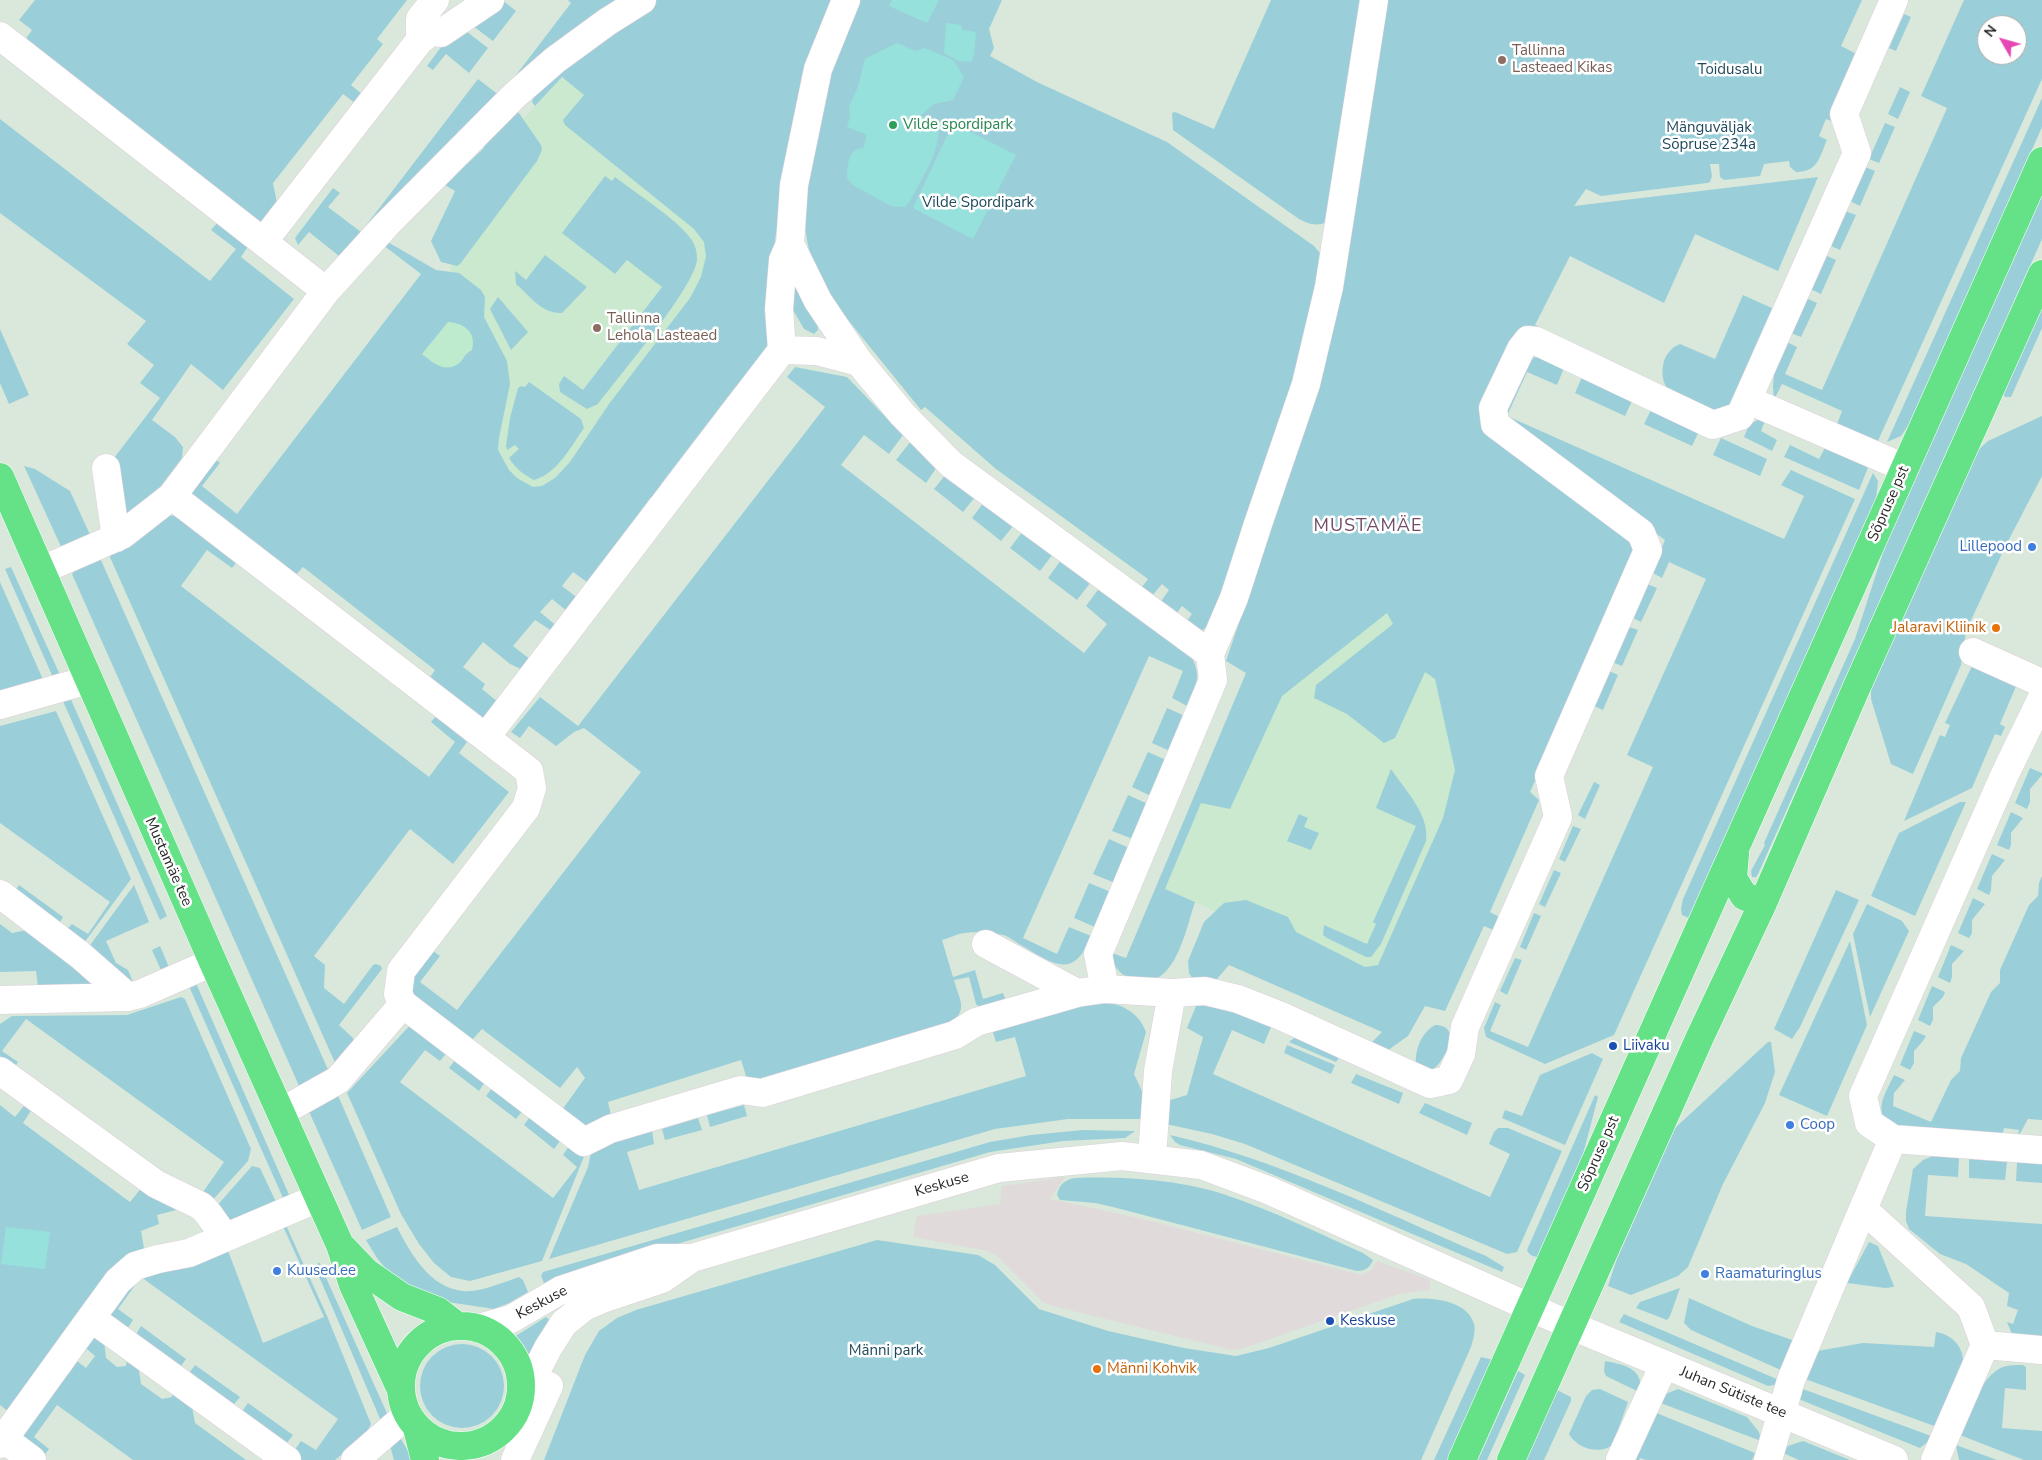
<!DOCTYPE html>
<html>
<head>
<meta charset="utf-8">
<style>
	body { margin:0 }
	#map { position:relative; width:2042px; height:1460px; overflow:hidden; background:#d9e8da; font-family:"Nunito Sans",sans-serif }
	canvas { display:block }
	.north { position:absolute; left:1977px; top:15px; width:50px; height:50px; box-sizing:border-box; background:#fff; border:1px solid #a9a9a9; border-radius:50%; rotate:308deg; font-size:14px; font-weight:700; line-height:20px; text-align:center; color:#272727 }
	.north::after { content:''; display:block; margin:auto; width:18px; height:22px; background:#e747b4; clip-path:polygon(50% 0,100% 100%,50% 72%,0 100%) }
</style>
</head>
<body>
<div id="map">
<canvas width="2042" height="1460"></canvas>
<div class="north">N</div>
</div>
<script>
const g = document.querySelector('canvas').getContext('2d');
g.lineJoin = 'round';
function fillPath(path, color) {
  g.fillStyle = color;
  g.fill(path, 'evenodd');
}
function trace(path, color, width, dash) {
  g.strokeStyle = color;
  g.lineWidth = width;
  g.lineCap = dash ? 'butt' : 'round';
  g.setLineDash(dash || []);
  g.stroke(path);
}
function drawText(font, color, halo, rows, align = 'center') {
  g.font = font + ' "Nunito Sans",sans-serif';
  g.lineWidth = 5;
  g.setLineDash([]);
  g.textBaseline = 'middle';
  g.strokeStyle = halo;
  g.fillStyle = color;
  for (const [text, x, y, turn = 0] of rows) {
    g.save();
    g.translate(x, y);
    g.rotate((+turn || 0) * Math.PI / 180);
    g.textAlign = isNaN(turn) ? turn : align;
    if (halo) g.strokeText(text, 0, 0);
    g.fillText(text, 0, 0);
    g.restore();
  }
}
const industrial = new Path2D(`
	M1065,1177l-15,22 93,20 218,56 10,-5 6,-9 53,19v10l-31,4 -158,55 -9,1 -183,-45 -6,-3 -47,-47 -8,-4 -75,-14 4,-21 83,-12 2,-18z`);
const education = new Path2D(`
	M562,77l211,167 -186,334 -222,-171 68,-88 18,-47 4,-79z
	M1349,448l220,115 -190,421 -214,-95z`);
const green = new Path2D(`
	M35,0h372l-30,39 6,5 -32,41 11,9 -7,9 -12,-9 -70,89 4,20 -16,21 -239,-180 10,-14 -13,-10z
	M502,0l14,11 -23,30 -24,-18z
	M568,0h60l-284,260 -35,-28 -11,13 -3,-7 38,-50 7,5 -12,14 33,25 117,-153 22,17 71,-93z
	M655,0h183l-46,147 -17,93 -3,98 -8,24 -21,30 -7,-6 -75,98 8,5 -10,13 -8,-5 -64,85 -14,-10 -11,14 17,13 -12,12 -15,-12 -12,13 19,16 -4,5 -20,-13 -22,26 18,14 -8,10 -13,-6 -27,-22 -20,25 22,17 -3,5 16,13 1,5 -18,13 -55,-37 9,-13 -132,-103 -11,12 -104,-85 27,-35 5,4 -18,23 35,28 184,-240 -38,-29 3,-4 50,29 23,3 22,17 4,7 -1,20 23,44 3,23 -11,54 -1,12 11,20 8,8 16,9 9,-1 13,-8 15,-16 39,-58 81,-106 11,-21 5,-21 -2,-14 -10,-13 -129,-104 -2,-5 21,-25 -22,-18 -27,29 -3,-4 6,-17z
	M854,0h148l-13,29 5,19 -4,8 47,26 130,60 147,104 10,12 -11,65 -94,296 -18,12 -15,-9 6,-8 -10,-8 -6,8 -17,-10 10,-14 -7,-6 -11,13 -13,-5 10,-13 -152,-110 -71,-62 -4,3 -103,-127 -6,-16 -10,-55 15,-106z
	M1271,0h94l-35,220c-11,7 -20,5 -31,-1l-126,-89 -1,-17 3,-1 39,17z
	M1385,0h477l-21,46 18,9 -28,66 -5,-2 -7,17 8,4c-8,18 -9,32 -31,32l-6,-5 -1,-6 -25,3 -4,12 -36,4 -4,-3 -1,-13h-9l2,12 -2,6 -3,1 -106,13 -15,-7 -12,17 244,-29 -40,94 -83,-37 -31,69 -94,-47 -35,69 4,2 -55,80 146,128 8,15 -108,242 9,8 -49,112 11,6 -5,13 -12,-5 -39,85 -20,-5 -17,30 -24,17 -16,-7 14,-14 -153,-67 -19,22 -16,-6 -5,-8 -1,-12 16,-39 20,-19 22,-3 42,17 8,15 69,35 13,-2 65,-147 12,-48 -20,-91 -10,-7 -30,66 -11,5 -37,-29 -33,-16 2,-13 77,-61 -6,-11 -105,83 -52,113 -29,-6 -36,86 30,13c-9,27 -20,88 -58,78 -18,-5 -21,-10 -28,-28l17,6 120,-285 -20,-12 87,-258z
	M1964,0h78v79l-165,364 -41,-16 6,-16 -60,-27 -8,16 -1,-14 1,-13 13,-31 10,5 -12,27 37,16 125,-282 -26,-12zM1987,25h30v30h-30z
	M1904,14l7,3 -15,34 -7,-3z
	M462,28l26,20 -19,25 -23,-19 -13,16 -6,-4 23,-31z
	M1900,87l10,5 -12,27 -10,-5z
	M2042,98v29l-130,293 -11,16 -14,6z
	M512,111l7,2 22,32 1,5 -5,11 -77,103 -3,2 -16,-4 -10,-21 24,-50 -17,-10 20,-22 9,5 17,-16 -7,-7z
	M0,119l210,162 26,-32 -25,-19 8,-9 30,24 -8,12 53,42 -71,91 -32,-26 -39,56 23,17 8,10 -1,11 -41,54 -17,14 -10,-68 46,-60 -20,-15 14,-18 -27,-21 19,-23 -146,-108z
	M1885,123l10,4 -16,36 -10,-4z
	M1865,167l10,4 -15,35 -10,-5z
	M605,176l7,5 3,-4c19,15 70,47 79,67 2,4 3,10 3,15 -1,27 -79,118 -99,145l-11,5 -27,-17 -1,-8 5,-8 19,14 79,-103 -35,-27 -12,14 -53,-41z
	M2042,193v46l-284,635 -2,3h-4l-1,-6 14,-26 -1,-2 91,-204 34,-105z
	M1845,211l11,4 -16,35 -11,-5z
	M545,255l42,32 -25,26c-20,1 -32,-17 -46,-29l-1,-13 11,9z
	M1825,255l11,5 -15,34 -11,-5z
	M794,285l23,36 1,9 -4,4 -10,-5 -11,-19z
	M1743,295l31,14 -44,97 -19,7c-24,-11 -56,-17 -47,-52 3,-8 8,-14 16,-17l35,15z
	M498,297l30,35 -17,18 -21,-41z
	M1806,298l11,5 -16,34 -10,-4z
	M2042,304v24l-31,69h-6l-2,-3z
	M0,329l29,66 -20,9 -9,-21z
	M1536,357l28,11 -7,17 -30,-13 -20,44 277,123 20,-43 -23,-11 10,-15 64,29 -241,536 -69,29 -59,-27 -2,-9 11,-26 6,3 -11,26 38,16 125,-280 -26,-12 79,-176 -37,-17 -7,16 -11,-6 14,-32 -165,-120 30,-61z
	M795,367l52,10 56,58 -14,19 -25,-19 -23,30 243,188 23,-29 -21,-18 14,-19 89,66c14,22 7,32 0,54l-17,-9 11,-27 -34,-15 -126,282 34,16 12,-27 22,9c-18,46 -39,27 -72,8 -5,-3 -11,-8 -16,-9 -9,-2 -30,-4 -39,-2 -7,1 -15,5 -22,7l11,37 22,-7 8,29 20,-6 5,13 -27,2 -5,-4 -7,-27 -15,3c4,17 15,29 -2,42l-204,60 -7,-22 -133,42 4,18 -30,12 -20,-22 23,-32 -8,-11 -17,21 -78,-59 -11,12 -60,-38 -4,-17 26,-35 7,5 -20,26 37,28 184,-238 -57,-44 -10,4 -18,14 -27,-20 -9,12 -9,-6 29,-35 38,29 247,-319 -38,-30z
	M1582,377l51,22 -8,17 -50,-23z
	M529,382l52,37 3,9c-12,17 -27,46 -50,52 -10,-5 -19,-12 -25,-22l10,-9 -4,-4 -8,5 -1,-4 4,-28 8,-30 3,-2 4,1z
	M1652,408l48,21 -8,17 -48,-22z
	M2042,416v60l-36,69 -40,86 -5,34 -48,109 -22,-10 -20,-65v-10l4,-10 102,-228 11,-10z
	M1761,418h5l-5,13 16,9 -5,11 -28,-14 5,-12z
	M1721,438l46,21 -7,17 -47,-21z
	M911,441l26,26 -11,16 -30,-23z
	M1827,444l42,21 -10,25 -75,-33 6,-12 29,14z
	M24,466l11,3 35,22 22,48 -29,12z
	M1873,473l5,8 -2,19 -187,418 -7,-3 -1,-6 2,-10z
	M946,474l29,23 -12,15 -29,-23z
	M984,502l30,23 -13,16 -29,-23z
	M169,515l9,2 59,45 -5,6 -25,-18 -26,36 248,191 26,-35 -24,-20 5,-6 31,26 -8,11 50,39 -56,72 -43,-35 -96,127 11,9 -1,23 20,16 29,-39 3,-1 5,2 1,3 -43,56 14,13v8l-17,19 -227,-510z
	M1023,531l30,23 -13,17 -30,-23z
	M100,558l230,516 -30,14 -228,-514 6,-7z
	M1061,560l30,22 -14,18 -29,-22z
	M11,567l49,108 -5,7 -50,-113z
	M0,582l45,102 -45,14z
	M1647,584l10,4 -16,34 -10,-5z
	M1626,626l12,4 -16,36 -10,-4z
	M1972,666l45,18 -17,40 5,3 -4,9 -6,-2 -23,54 -68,33 36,-86 5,2 5,-12 -5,-2z
	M1609,671l9,4 -15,35 -9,-4z
	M69,695l98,221 -7,4 -98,-221z
	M1167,708l18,8 -15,35 -18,-8z
	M56,711l75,168 -47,64 -17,-14 5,-5 16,10 22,-32 -110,-79v-97z
	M1148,752l18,8 -15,36 -19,-9z
	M2030,768l12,5v2l-12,14v13l-3,7 -12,-6z
	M1391,769c14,21 39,46 35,72l-45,103 -10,13h-5l-39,-19 -4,-3 1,-10 43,19 9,-20 -3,-2 43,-96 -40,-18z
	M1594,782l6,3 -15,34 -7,-4z
	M1128,795l20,9 -15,35 -21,-8z
	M1960,802h6l-51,114 -44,-20 28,-63z
	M2011,812l12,6 -12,15v12l-2,5 -12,-5z
	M1299,814l9,4 -4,9 15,6 -8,17 -24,-9z
	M1573,826l8,3 -16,33 -6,-3z
	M1109,839l20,9 -14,35 -22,-9z
	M1992,854l13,6 -13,16 -1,14 -2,5 -12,-6z
	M1554,870l7,3 -16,34 -6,-3z
	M2042,876v244l-14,-1 -11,20 2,-9 -15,-2 -2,9 -114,-12c-14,-18 -2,-32 6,-50l11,5 -11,13 -1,13 38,16 20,-42 9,-9 1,-13 30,-66 9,-9v-13l29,-65 9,-9 1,-13z
	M1089,883l22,9 -16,35 -21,-9z
	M19,885l44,32 -4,7 -45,-32z
	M134,885l15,37 -43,19 10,22 12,7 5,12 28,-12 -9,-20 8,-4 11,26 -36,15 -47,-39z
	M1836,890l23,10 -59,127 -8,12 -18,-10z
	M1973,898l12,6 -13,16v13l-3,5 -11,-5z
	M1867,904l35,17 7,10 -39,86 -17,-83z
	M1534,913l7,3 -15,34 -6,-3z
	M0,924l12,9 20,-4 67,60 -61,-2 -2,-16 -36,1z
	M1850,941l17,84 -40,91 -48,-21z
	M1951,945l13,6 -12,13v13l-2,6 -12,-6z
	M1515,958l7,2 -15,35 -7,-4z
	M195,981l95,216 -7,1 -95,-214z
	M1932,986l13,6 -2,5 -10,10v13l-3,6 -12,-6z
	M181,997l4,2 66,150 -3,12 -39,43 -8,-9 23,-33 -198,-143 -24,32 16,11 -4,6 -14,-10v-34l12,-8 115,-1z
	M1103,1002c20,2 36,11 43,30l-12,42 12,26 -4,19h-74l-73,10 -446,130 39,-92 4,-19 60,-18 2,14 -27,8 12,38 387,-114 -11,-39 -19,5 -4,-13 95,-26z
	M1201,1005c24,4 47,11 70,22l-7,17 -32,-14 -19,44 277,123 20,-43 -21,-10 5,-12 4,-4h10l54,23 -45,101 -10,2 -262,-110 -33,-10 -46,-10 1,-23 20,-6 16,-58 -16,-9 9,-22z
	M413,1022l36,28 -9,11 -15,-11 -25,32 153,116 24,-31 -14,-12 8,-12 14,11 -43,107 -72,20 -19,-4 -17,-14 -15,-19 -18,-30 -54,-121z
	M1435,1025c29,0 10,37 -4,46l-15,-8c-1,-14 6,-31 19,-38z
	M1914,1031l12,5 -3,5 -9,10v12l-4,7 -10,-5z
	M1294,1038h4l42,18 -4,6 -47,-20z
	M1768,1042h3l4,30 -10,31 -42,81 -35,83 -10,9 -47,19 -23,-9 8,-25 59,-133z
	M1287,1045l48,20 -4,9 -47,-21z
	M1592,1053l11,6 -38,86 -63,-27 3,-8 17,6 18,-41z
	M458,1056l29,23 -8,12 -30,-23z
	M1356,1074l47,19 -4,11 -48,-21z
	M495,1084l30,24 -9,11 -30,-23z
	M336,1091l55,126 -29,13 -55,-123z
	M1595,1095l3,2 -16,61 -41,91 -4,8c-5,-1 -8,-2 -10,-7z
	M28,1101l4,8 -9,14 107,79 13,-16 45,21 -31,8 2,9 -18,7 4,23 -132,161 -13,-10v-300l15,12z
	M1425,1103l47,20 -5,12 -48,-22z
	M744,1105l3,11 -37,11 -3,-12z
	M532,1114l32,22 -10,13 -30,-24z
	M698,1118l4,12 -37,10 -3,-11z
	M1083,1130l52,1 -10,7 -62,3 -73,11 -446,131 -3,-7 2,-4 447,-130 41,-7z
	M1170,1135c109,25 213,77 316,121l18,11 -2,5 -266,-113 -56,-14 -5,-3z
	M1933,1156l26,2 -1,19 -30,-2 -3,41 117,8v120l-30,-10 -5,-12 6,2 5,-14 -11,-4 2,-13 -43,-29 -26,-10 -31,-25 -3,-8v-9l7,-43 10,-9z
	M1969,1159l38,3 -2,18 -36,-2z
	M2017,1162l25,2v19l-26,-2z
	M252,1166l8,2 17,36 -48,21 -15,-16z
	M1076,1178c46,-2 107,2 150,17 47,16 92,38 137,58l10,7c-3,7 -7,11 -16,11l-244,-64 -18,-4 -35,-3 -3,-5c2,-11 9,-16 19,-17z
	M285,1223l42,93 44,108 -6,11 -30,25h-37l-7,-5 10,-14 15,9 22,-31 -197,-142 -23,32 15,11 -10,15 -13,-12 -2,-12 1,-7 21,-27 13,-6 51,-10 33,-13 36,95 61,-26 -42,-93z
	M397,1227c14,27 33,61 66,64 16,2 41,-9 56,-14l4,3 5,12 -19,11 -15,6 -53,-8 -48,-23 -16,-20 -11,-18z
	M877,1240l101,15 17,10 44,44 69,22 76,17 52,8 33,-8 144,-49c19,-2 55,2 61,25 2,7 -1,16 -3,23l-50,113h-877l41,-105 14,-24 18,-13 19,-8z
	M1869,1242l9,4 16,40 -1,1 -8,1 -38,-5z
	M319,1262l71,158 -6,8 -69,-161z
	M1680,1288l-10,28 -3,4 -31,-12 4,-6z
	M1689,1298l63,28 43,15 -12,30 -92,-41 -7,-7z
	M1624,1314l155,66 -5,5 -6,1 -149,-64z
	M546,1317l7,6 -23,39 -7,-14 -9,-11z
	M141,1326l45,33 -10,14 -44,-32z
	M1936,1332c14,2 27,13 27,29 0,9 -21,55 -26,66l-132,-48 12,-28 46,-8 71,4z
	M90,1334l14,7 2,17 11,9 9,-1 1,-6 11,4 3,20 21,15 10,-2v-5l19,9 4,22 51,37h-113l-76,-55 -23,32 15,12 -8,11 -12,-9 -9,-21 41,-60 7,5 9,-14 9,7 9,-12 -8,-7 -4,4 -5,-3z
	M420 1386a42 42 0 1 1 84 0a42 42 0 1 1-84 0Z
	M1481,1357l12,3 -43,100h-16z
	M1605,1361c22,4 38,8 36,32l-35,-17 -2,-5z
	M195,1365l45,32 -11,13 -44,-31z
	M2023,1365l3,2v23l-21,-2 -3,40 40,3v29h-18l-64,-25c8,-20 21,-60 43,-68 6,-2 14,-2 20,-2z
	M1518,1371l7,4 -38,85h-9z
	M1800,1388l134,49 -14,11 -124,-50z
	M1600,1389l28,13 -15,42c-12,12 -37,4 -44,-10l17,-38 6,-6z
	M1678,1389l69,28 12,15 2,9 -103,-39 5,-7z
	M1557,1390l14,7v4l-27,59h-19z
	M248,1403l45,32 -11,14 -44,-32z
	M1654,1412l101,41 -3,7h-106l-6,-2 -1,2h-6z
	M394,1439h7l12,21h-19l-5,-18z
	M1803,1441l47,19h-51l-16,-7 5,-7z
	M1956,1445l41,15h-38z`);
const sand = new Path2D(`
	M448,322c16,1 29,10 24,28 -9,5 -8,10 -14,14 -13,9 -25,-1 -36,-10z`);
const pitch = new Path2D(`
	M892,0h47l-12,23 -38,-17z
	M946,23l15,2 1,5 14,2 -2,23 -3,7 -12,-1 -15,-8z
	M897,43l18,8 10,-3 28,12 11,17 -11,23 -19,4 -14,12 9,2 9,5c5,24 -17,57 -28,78l-5,6 -14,-1 -38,-21 -6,-7c1,-14 0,-28 16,-30l4,-13 -20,-8 3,-10 -1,-11 9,-19 7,-28z
	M953,123l63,32 -43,84 -60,-31z
	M6,1227l44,5 -5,37 -44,-5z`);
const minor = new Path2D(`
	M0,36l326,255 -154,205 -50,39 -80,35
	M420,40l12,-9 9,2 49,-33
	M263,242l157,-202v-21l15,-19
	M790,244l28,57 41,61 43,52 49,50 259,190 3,26 -115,274 7,35
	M326,291l60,-66 129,-130 40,-35 52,-38 35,-22
	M782,350l35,1 42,11
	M1748,400l157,68
	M106,468l10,70
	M172,496l357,275 3,17 -6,20 -125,163 -3,23 5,10 -65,76 -57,32
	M1973,652l69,31
	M1210,654l24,-56 24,-74 48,-140 23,-97 45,-287
	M0,705l88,-25
	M486,737l296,-387 -3,-41 4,-49 7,-16 4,-59 24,-116 28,-69
	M0,894l80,61 48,42
	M986,944l91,49
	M0,1000l128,-3 12,-3 73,-32
	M403,1004l181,138 26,-13 131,-39 21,3 193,-58 21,-13 101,-29 28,-4 67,4 33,-2 33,8 43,17 149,68 19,-4 12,-26 4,-27 93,-210 -9,-41 99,-226 -7,-17 -146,-109 -2,-16 28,-59 7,-9 8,1 177,84 27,-9 117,-263 -13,-39 50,-114
	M0,1071l156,113 45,22 6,6 18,25
	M1893,1139l149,11
	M1152,1158l6,-87 14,-78
	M91,1318l196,142
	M479,1328l32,-9 50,-29 96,-32h35l307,-90 123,-12 79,9 67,25 304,136 322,134
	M1985,1345l57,5
	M517,1409l31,-61 16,-25 20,-16 21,-9 57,-19 30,-21
	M4,1439l28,21
	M0,1444l91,-126 27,-37 17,-15 23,-7 31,-6 129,-55
	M355,1460l53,-46
	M515,1460l34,-74
	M1620,1460l44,-95
	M1768,1460l23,-80 72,-171
	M1935,1460l50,-115 -14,-38 -108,-98 30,-70 -24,-16 -6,-27 142,-322 37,-76`);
const major = new Path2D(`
	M0,477l213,485 127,283 13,40 48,105
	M1735,854l-2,24 11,18 19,7
	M343,1248l23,24 36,25 36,14 18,14
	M401 1386a60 60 0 1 1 120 0a60 60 0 1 1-120 0Z
	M417,1428l8,32
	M1462,1460l580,-1299
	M1511,1460l189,-423 63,-134 92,-212 187,-417`);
const markers = [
	[1502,60,5,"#8d6e63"],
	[893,125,5,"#2e9e5b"],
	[597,328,5,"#8d6e63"],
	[2032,547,5,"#3f7fe0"],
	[1996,628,5,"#e8710a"],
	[1613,1046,5,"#1a4fb4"],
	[1790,1125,5,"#3f7fe0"],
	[277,1271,5,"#3f7fe0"],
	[1705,1274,5,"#3f7fe0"],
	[1330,1321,5,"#1a4fb4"],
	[1097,1369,5,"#e8710a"]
];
const educationNames = [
	["Tallinna",1512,51],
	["Lasteaed Kikas",1512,68],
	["Tallinna",607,319],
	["Lehola Lasteaed",607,336]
];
const parkNames = [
	["Toidusalu",1730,70],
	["Mänguväljak",1709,128],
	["Sõpruse 234a",1709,145],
	["Vilde Spordipark",978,203],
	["Männi park",886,1351]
];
const leisureNames = [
	["Vilde spordipark",903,125]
];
const streetNames = [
	["Sõpruse pst",1889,504,-66],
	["Mustamäe tee",168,862,66],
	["Sõpruse pst",1599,1154,-66],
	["Keskuse",942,1185,-16],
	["Keskuse",542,1303,-28],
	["Juhan Sütiste tee",1733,1393,22]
];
const shopNames = [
	["Lillepood",2022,547,"right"],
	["Coop",1800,1125],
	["Kuused.ee",287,1271],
	["Raamaturinglus",1715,1274]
];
const foodNames = [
	["Jalaravi Kliinik",1986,628],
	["Männi Kohvik",1107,1369,"left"]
];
const transitNames = [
	["Liivaku",1623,1046],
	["Keskuse",1340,1321]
];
const quarterNames = [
	["MUSTAMÄE",1368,527]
];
fillPath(industrial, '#e1dadb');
fillPath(education, '#cae9cf');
fillPath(green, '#9acfda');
fillPath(sand, '#beebce');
fillPath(pitch, '#97e1dc');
trace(minor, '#dfcfda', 29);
trace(major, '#fff', 29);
trace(minor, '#fff', 28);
trace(major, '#65e287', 28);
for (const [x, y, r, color] of markers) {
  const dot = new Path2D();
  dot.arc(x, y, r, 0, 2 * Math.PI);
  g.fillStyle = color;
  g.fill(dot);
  trace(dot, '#fff', 2);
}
drawText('15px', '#785e54', '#fff', educationNames, 'left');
drawText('15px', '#1f495b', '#fff', parkNames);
drawText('15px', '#27864d', '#fff', leisureNames, 'left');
drawText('15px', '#272727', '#fff', streetNames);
drawText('15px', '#366cbe', '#fff', shopNames, 'left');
drawText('15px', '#c56008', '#fff', foodNames, 'right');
drawText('15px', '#164399', '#fff', transitNames, 'left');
g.letterSpacing = '1px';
drawText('18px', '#724c66', '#fff', quarterNames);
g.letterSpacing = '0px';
</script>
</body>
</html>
